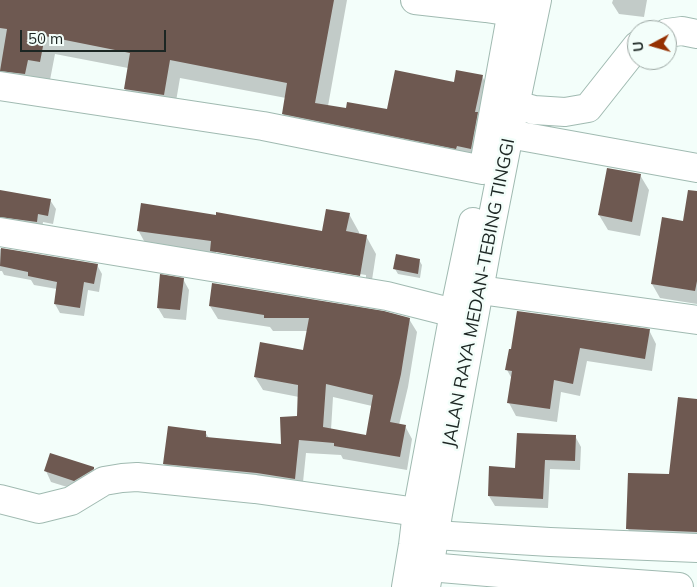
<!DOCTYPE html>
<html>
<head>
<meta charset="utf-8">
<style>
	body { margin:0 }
	#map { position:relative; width:697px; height:587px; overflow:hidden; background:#f3fefa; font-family:Mulish,sans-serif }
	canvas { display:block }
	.north { position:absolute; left:627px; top:20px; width:50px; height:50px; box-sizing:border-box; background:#f3fefa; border:1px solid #9da8a4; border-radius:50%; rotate:264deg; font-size:14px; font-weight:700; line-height:20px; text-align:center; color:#1c2623 }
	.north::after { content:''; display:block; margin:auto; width:18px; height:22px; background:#953001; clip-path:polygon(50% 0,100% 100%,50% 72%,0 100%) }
	.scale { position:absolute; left:20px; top:30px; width:146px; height:22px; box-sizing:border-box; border:2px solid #1c2623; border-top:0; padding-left:6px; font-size:15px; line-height:18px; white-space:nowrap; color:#1c2623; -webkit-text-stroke:4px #f3fefa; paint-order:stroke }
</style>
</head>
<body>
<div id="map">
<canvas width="697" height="587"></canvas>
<div class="north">U</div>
<div class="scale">50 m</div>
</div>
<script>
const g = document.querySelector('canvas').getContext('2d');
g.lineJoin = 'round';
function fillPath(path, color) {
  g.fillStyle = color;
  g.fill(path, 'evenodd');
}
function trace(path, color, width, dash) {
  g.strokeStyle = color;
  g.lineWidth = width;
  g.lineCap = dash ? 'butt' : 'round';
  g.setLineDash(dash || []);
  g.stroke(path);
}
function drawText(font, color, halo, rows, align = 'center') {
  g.font = font + ' Mulish,sans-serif';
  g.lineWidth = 5;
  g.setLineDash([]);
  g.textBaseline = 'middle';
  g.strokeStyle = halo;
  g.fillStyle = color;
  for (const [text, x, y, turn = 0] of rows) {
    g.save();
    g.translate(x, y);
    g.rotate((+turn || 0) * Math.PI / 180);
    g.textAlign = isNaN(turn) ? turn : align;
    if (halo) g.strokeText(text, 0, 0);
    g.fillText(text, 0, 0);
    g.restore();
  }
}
const shadow = new Path2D(`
	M0,0h347l-19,106 19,4 41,1 66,-27 28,-8 10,19 -11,72 -187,-35 -11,-18 3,-16 -106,-20 -6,35 -38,-6 -11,-18 3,-21 -73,-14 -5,26 -12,-2 -3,14 -35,-5z
	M613,0h34l-3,17 -25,-3 -7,-11z
	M640,175l9,15 -9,46 -32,-6 -9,-15z
	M0,192l50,8 6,9 -3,15 -10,-2 -1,9 -42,-5z
	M697,201v103l-37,-6 -8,-14 32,-62z
	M349,214l10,18v3l7,1 10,18 -6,39 -222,-45 -10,-18 185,2zM216,251l150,24v3l-150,-25z
	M0,249l97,16 5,9 -3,18 -11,-2 -4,26 -24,-3 -5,-9 2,-15 -23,-4 -3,-5 -27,-5 -2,-4h-2z
	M419,260l3,5 -2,13 -22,-4 -3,-5z
	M183,279l6,11 -3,30 -22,-2 -6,-10z
	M210,306l199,13 8,13 -9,55 -9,38 6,1 7,13 -5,31 -64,-11 -2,-4 -35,-2 -4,39 -130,-15 -8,-13 41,-32 4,6 73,7 16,-28 1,-20 -36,-7 -8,-13 6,-34 43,8 4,-20h-35l-3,-4 -52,-8zM333,397l39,9 -5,30 -36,-6z
	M649,330l7,14 -4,27 -65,-10 -7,35 -19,-4 -4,30 -41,-6 -7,-13 3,-24 -5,-9 3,-20z
	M697,401v149l-58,-2 -11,-19 1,-55 41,1z
	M575,436l6,11 -1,23 -30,-1 -2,39 -53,-2 -6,-10z
	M93,468l6,10 -19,13 -29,-9 -5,-11z`);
const building = new Path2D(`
	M0,0h334l-19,103 31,5 1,-6 40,7 8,-39 59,12 2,-12 27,5 -8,37h3l-7,37 -14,-3 -1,3 -174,-35 5,-31 -117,-23 -6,35 -40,-6 6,-36 -85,-17 -5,26 -12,-2 -3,14 -25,-3 7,-42 -7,-1z
	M607,168l34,6 -9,48 -34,-7z
	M0,190l51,9 -3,17 -10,-2 -1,8 -37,-5z
	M688,190l9,1v90l-2,10 -44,-7 11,-67 21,4z
	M141,203l75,12v-3l106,19 4,-22 24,4 -4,18 21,4 -7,41 -150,-25 1,-10 -74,-10z
	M1,248l97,16 -4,20 -10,-2 -4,26 -26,-4 3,-22 -29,-6v-4l-28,-6z
	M396,254l24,5 -2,15 -25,-5z
	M160,274l24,4 -4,32 -23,-2z
	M212,283l172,28 26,7 -9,56 -11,48 16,3 -6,32 -66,-11v-3l-35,-3 -4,39 -38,-6 -94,-9 5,-38 38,5v6l75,7 -1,-27 17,-1 1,-31 -44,-8 6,-35 43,8 6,-32h-45v-3l-55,-9zM326,384l47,11 -7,40 -43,-8z
	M517,311l133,18 -5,30 -65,-11 -7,36 -19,-4 -4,29 -43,-6 5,-32 -7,-1 4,-21h2z
	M678,397l19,2v133l-71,-3 2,-56 41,1z
	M517,433l59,2 -1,26 -30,-1 -2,39 -55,-3 1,-30 26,2z
	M50,453l44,14v2l-20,12 -30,-10z`);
const minor = new Path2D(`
	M415,0l71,8 26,4
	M667,33l15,-2 15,3
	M0,86l263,40 220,44
	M516,105l18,5 31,2 23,-4 49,-62
	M509,134l188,34
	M0,232l387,64 67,17
	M480,290l217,30
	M0,499l39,10 32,-8 33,-20 18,-3 15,-1 118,12 162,23
	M434,535l116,7 147,6
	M429,567l152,13 98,7`);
const highway = new Path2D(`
	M484,165l30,-165
	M406,587l7,-42 4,-33 37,-199 19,-91
	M426,587l12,-73 50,-273 21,-107 28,-134`);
const streetNames = [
	["JALAN RAYA MEDAN-TEBING TINGGI",479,293,-79]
];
fillPath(shadow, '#0003');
fillPath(building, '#6e5951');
trace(minor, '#a0bab1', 30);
trace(highway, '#a0bab1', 30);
trace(minor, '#fff', 28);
trace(highway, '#fff', 28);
drawText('18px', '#1c2623', '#f3fefa', streetNames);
</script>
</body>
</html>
